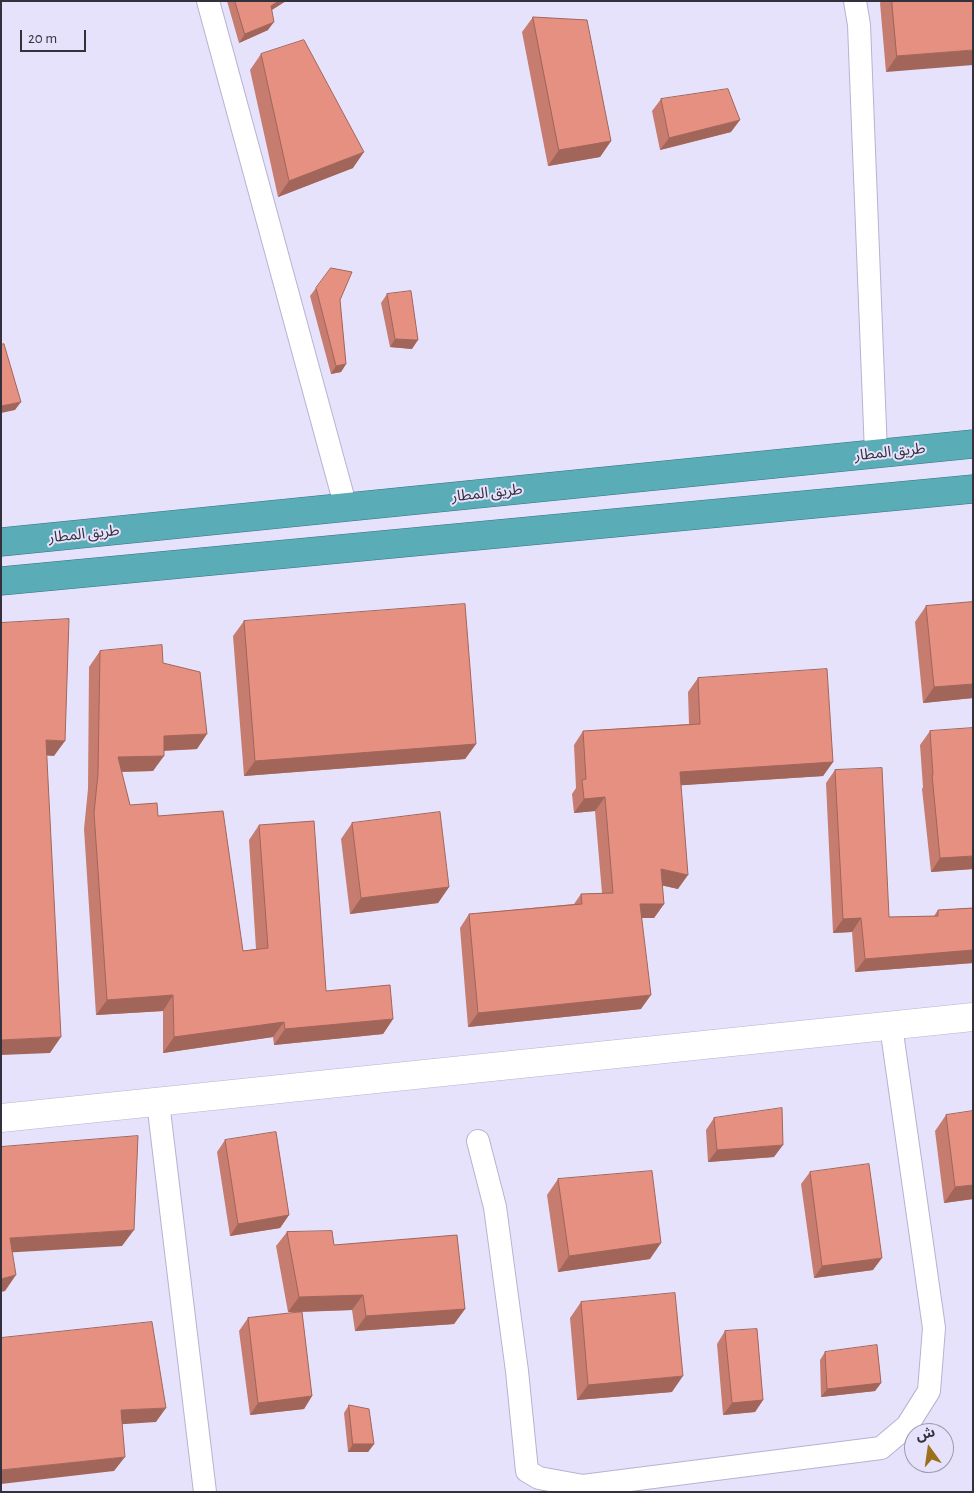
<!DOCTYPE html>
<html>
<head>
<meta charset="utf-8">
<style>
	body { margin:0 }
	#map { position:relative; width:974px; height:1493px; overflow:hidden; background:#e7e2fb; font-family:"Alegreya Sans","Noto Sans Arabic",sans-serif }
	canvas { display:block }
	.frame { position:absolute; inset:0; border:2px solid #34313d; pointer-events:none }
	.north { position:absolute; left:904px; top:1423px; width:50px; height:50px; box-sizing:border-box; background:#e7e2fb; border:1px solid #9f9baf; border-radius:50%; rotate:346deg; font-size:14px; font-weight:700; line-height:20px; text-align:center; color:#34313d }
	.north::after { content:''; display:block; margin:auto; width:18px; height:22px; background:#9a701d; clip-path:polygon(50% 0,100% 100%,50% 72%,0 100%) }
	.scale { position:absolute; left:20px; top:30px; width:66px; height:22px; box-sizing:border-box; border:2px solid #34313d; border-top:0; padding-left:6px; font-size:15px; line-height:18px; white-space:nowrap; color:#34313d; -webkit-text-stroke:4px #e7e2fb; paint-order:stroke }
</style>
</head>
<body>
<div id="map">
<canvas width="974" height="1493"></canvas>
<div class="frame"></div>
<div class="north">ش</div>
<div class="scale">20 m</div>
</div>
<script>
const g = document.querySelector('canvas').getContext('2d');
g.lineJoin = 'round';
function trace(path, color, width, dash) {
  g.strokeStyle = color;
  g.lineWidth = width;
  g.lineCap = dash ? 'butt' : 'round';
  g.setLineDash(dash || []);
  g.stroke(path);
}
function fillPath(path, color) {
  g.fillStyle = color;
  g.fill(path, 'evenodd');
}
function drawText(font, color, halo, rows, align = 'center') {
  g.font = font + ' "Alegreya Sans","Noto Sans Arabic",sans-serif';
  g.lineWidth = 4;
  g.setLineDash([]);
  g.textBaseline = 'middle';
  g.strokeStyle = halo;
  g.fillStyle = color;
  for (const [text, x, y, turn = 0] of rows) {
    g.save();
    g.translate(x, y);
    g.rotate((+turn || 0) * Math.PI / 180);
    g.textAlign = isNaN(turn) ? turn : align;
    if (halo) g.strokeText(text, 0, 0);
    g.fillText(text, 0, 0);
    g.restore();
  }
}
const minor = new Path2D(`
	M208,1l138,507
	M855,1l4,24 17,428
	M158,1102l47,390
	M478,1141l17,66 22,164 10,100 12,7 44,8 298,-38 26,-22 22,-35 5,-63 -43,-302`);
const tertiary = new Path2D(`
	M1,1118l972,-101`);
const trunk = new Path2D(`
	M1,542l972,-98
	M1,581l972,-92`);
const wall = new Path2D(`
	M227,1h59l-14,9 -4,20 -29,13z
	M881,1h92l-87,71 -6,-69z
	M533,17l78,124 -11,16 -52,9 -26,-134z
	M261,54l92,114 -75,29 -28,-127z
	M661,99l70,33 -71,18 -8,-39z
	M316,288l24,12 6,64 -5,8 -10,2 -21,-78z
	M387,294l25,55 -22,-2 -9,-44z
	M973,602v96l-50,5 -8,-81 11,-16z
	M244,621l232,123 -11,15 -221,17 -11,-140z
	M100,651l63,12 34,86 -33,2 -11,20 -32,1 9,33 28,11 85,135 13,-2 -7,-109 10,-15 67,166 67,28 -10,15 -109,11 -1,-8 -110,16v-42l-67,4 -12,-186 4,-40 1,-122z
	M698,678l135,84 -10,14 -142,9 -3,104 -16,-4 2,19 -10,14h-12l-1,91 -173,18 -8,-99 9,-14 105,-10 7,-10 21,-1 -7,-82 -21,2 -2,-19 4,-6 -2,-43 9,-14 106,-7 -1,-32z
	M930,731l43,138 -42,3 -9,-83 1,-2 -3,-42z
	M835,770l54,147 45,-1 4,-6 35,-2v55l-118,9 -3,-40 -19,1 -7,-150z
	M352,823l97,64 -11,16 -88,11 -9,-75z
	M946,1115l27,84 -29,4 -9,-72z
	M714,1118l60,39 -66,5 -2,-32z
	M225,1140l64,75 -9,13 -50,8 -13,-84z
	M810,1172l63,98 -59,8 -13,-94z
	M558,1179l92,80 -92,13 -11,-77z
	M287,1232l47,13 131,64 -11,15 -99,7 -3,-21 -50,2 10,84 -8,13 -54,6 -11,-84 9,-13 53,-6h-13l-12,-66z
	M581,1302l91,90 -95,8 -7,-82z
	M725,1331l38,69 -8,12 -32,3 -6,-71z
	M825,1352l56,31 -6,8 -54,6 -1,-37z
	M349,1405l25,39 -6,8h-20l-4,-39z`);
const shadedWall = new Path2D(`
	M279,1h7l-21,13 6,-8z
	M274,22l-6,8 -29,13 6,-9z
	M973,50v15l-87,7 11,-16z
	M740,120l-9,12 -71,18 9,-12z
	M611,141l-11,16 -52,9 11,-16z
	M364,152l-11,16 -75,29 11,-16z
	M395,339l23,1 -6,9 -22,-2z
	M346,364l-5,8 -10,2 5,-8z
	M21,402l-6,8 -14,3v-7z
	M973,684v14l-50,5 11,-16z
	M207,734l-10,15 -44,2 11,-15z
	M46,740l19,1 -11,15 -18,-1z
	M476,744l-11,15 -221,17 11,-15z
	M164,756l-11,15 -46,1 11,-15z
	M833,762l-10,14 -152,10 9,-14z
	M605,797l-10,14 -21,2 10,-14z
	M973,856v13l-42,3 9,-14z
	M661,869l27,6 -10,14 -27,-6z
	M449,887l-11,16 -88,11 11,-16z
	M640,904h24l-10,14h-23z
	M861,918l-9,14 -19,1 10,-14z
	M973,950v13l-118,9 10,-13z
	M173,995l-10,16 -67,4 11,-15z
	M651,995l-10,14 -173,18 10,-14z
	M393,1019l-10,15 -109,11 11,-16z
	M284,1022l-11,15 -110,16 11,-16z
	M61,1037l-11,16 -49,2v-15z
	M783,1145l-9,12 -66,5 9,-12z
	M973,1185v14l-29,4 11,-16z
	M289,1215l-9,13 -50,8 8,-12z
	M134,1230l-12,16 -121,7 9,-15z
	M661,1243l-11,16 -92,13 11,-16z
	M882,1258l-9,12 -59,8 8,-12z
	M16,1275l-11,16 -4,1v-13z
	M363,1295l-11,15 -64,2 11,-15z
	M465,1309l-11,15 -99,7 11,-15z
	M683,1376l-11,16 -95,8 11,-15z
	M881,1383l-6,8 -54,6 6,-8z
	M312,1396l-8,13 -54,6 8,-12z
	M763,1400l-8,12 -32,3 9,-12z
	M166,1408l-10,14 -46,3 11,-15z
	M353,1444h21l-6,8h-20z
	M125,1457l-11,14 -113,13v-14z`);
const building = new Path2D(`
	M235,1h44l-8,5 3,16 -29,12z
	M892,1h81v49l-76,6z
	M533,17l54,3 24,121 -52,9z
	M304,40l60,112 -75,29 -28,-127z
	M728,89l12,31 -71,18 -8,-39z
	M331,268l21,4 -12,28 6,64 -10,2 -20,-78z
	M411,291l7,49 -23,-1 -8,-45z
	M4,344l17,58 -20,4v-61z
	M973,602v82l-39,3 -8,-81z
	M465,604l11,140 -221,17 -11,-140z
	M69,619l-4,122 -19,-1 15,297 -60,3v-417z
	M162,645l1,18 37,9 7,62 -43,2v20l-46,1 12,48 27,-2 1,13 65,-5 20,140 25,-3 -9,-123 55,-4 12,170 64,-6 3,34 -108,10 -1,-7 -110,15 -1,-42 -66,5 -13,-187 4,-39 2,-123z
	M827,669l6,93 -153,10 8,103 -27,-6 3,35h-24l11,91 -173,18 -9,-99 113,-10 -1,-10 32,-1 -8,-96 -21,2 -2,-19 4,-1 -3,-48 117,-7 -2,-46z
	M973,728v128l-33,2 -8,-83h1l-3,-44z
	M882,768l7,149 49,-1v-6l35,-2v42l-108,9 -4,-41 -18,1 -8,-149z
	M440,812l9,75 -88,11 -9,-75z
	M782,1108l1,37 -66,5 -3,-32z
	M973,1111v74l-18,2 -9,-72z
	M276,1132l13,83 -51,9 -13,-84z
	M138,1136l-4,94 -124,8 6,37 -15,4v-132z
	M869,1164l13,94 -60,8 -12,-94z
	M652,1171l9,72 -92,13 -11,-77z
	M332,1231l2,14 123,-10 8,74 -99,7 -3,-21 -64,2 -12,-65z
	M675,1293l8,83 -95,9 -7,-83z
	M302,1312l10,84 -54,7 -10,-85z
	M152,1322l14,86 -45,2 4,47 -124,13v-132z
	M757,1329l6,71 -31,3 -7,-72z
	M877,1345l4,38 -54,6 -2,-37z
	M349,1405l20,4 5,35h-21z`);
const streetNames = [
	["طريق المطار",890,452,-6],
	["طريق المطار",487,493,-6],
	["طريق المطار",84,534,-6]
];
trace(minor, '#b8b2d0', 24);
trace(tertiary, '#b8b2d0', 29);
trace(trunk, '#317481', 29);
trace(minor, '#fff', 22);
trace(tertiary, '#fff', 28);
trace(trunk, '#5aacb7', 28);
fillPath(wall, '#c67c6f');
fillPath(shadedWall, '#a1655a');
fillPath(building, '#e69081');
trace(building, '#a1655a', 1);
drawText('15px', '#34313d', '#e7e2fb', streetNames);
</script>
</body>
</html>
